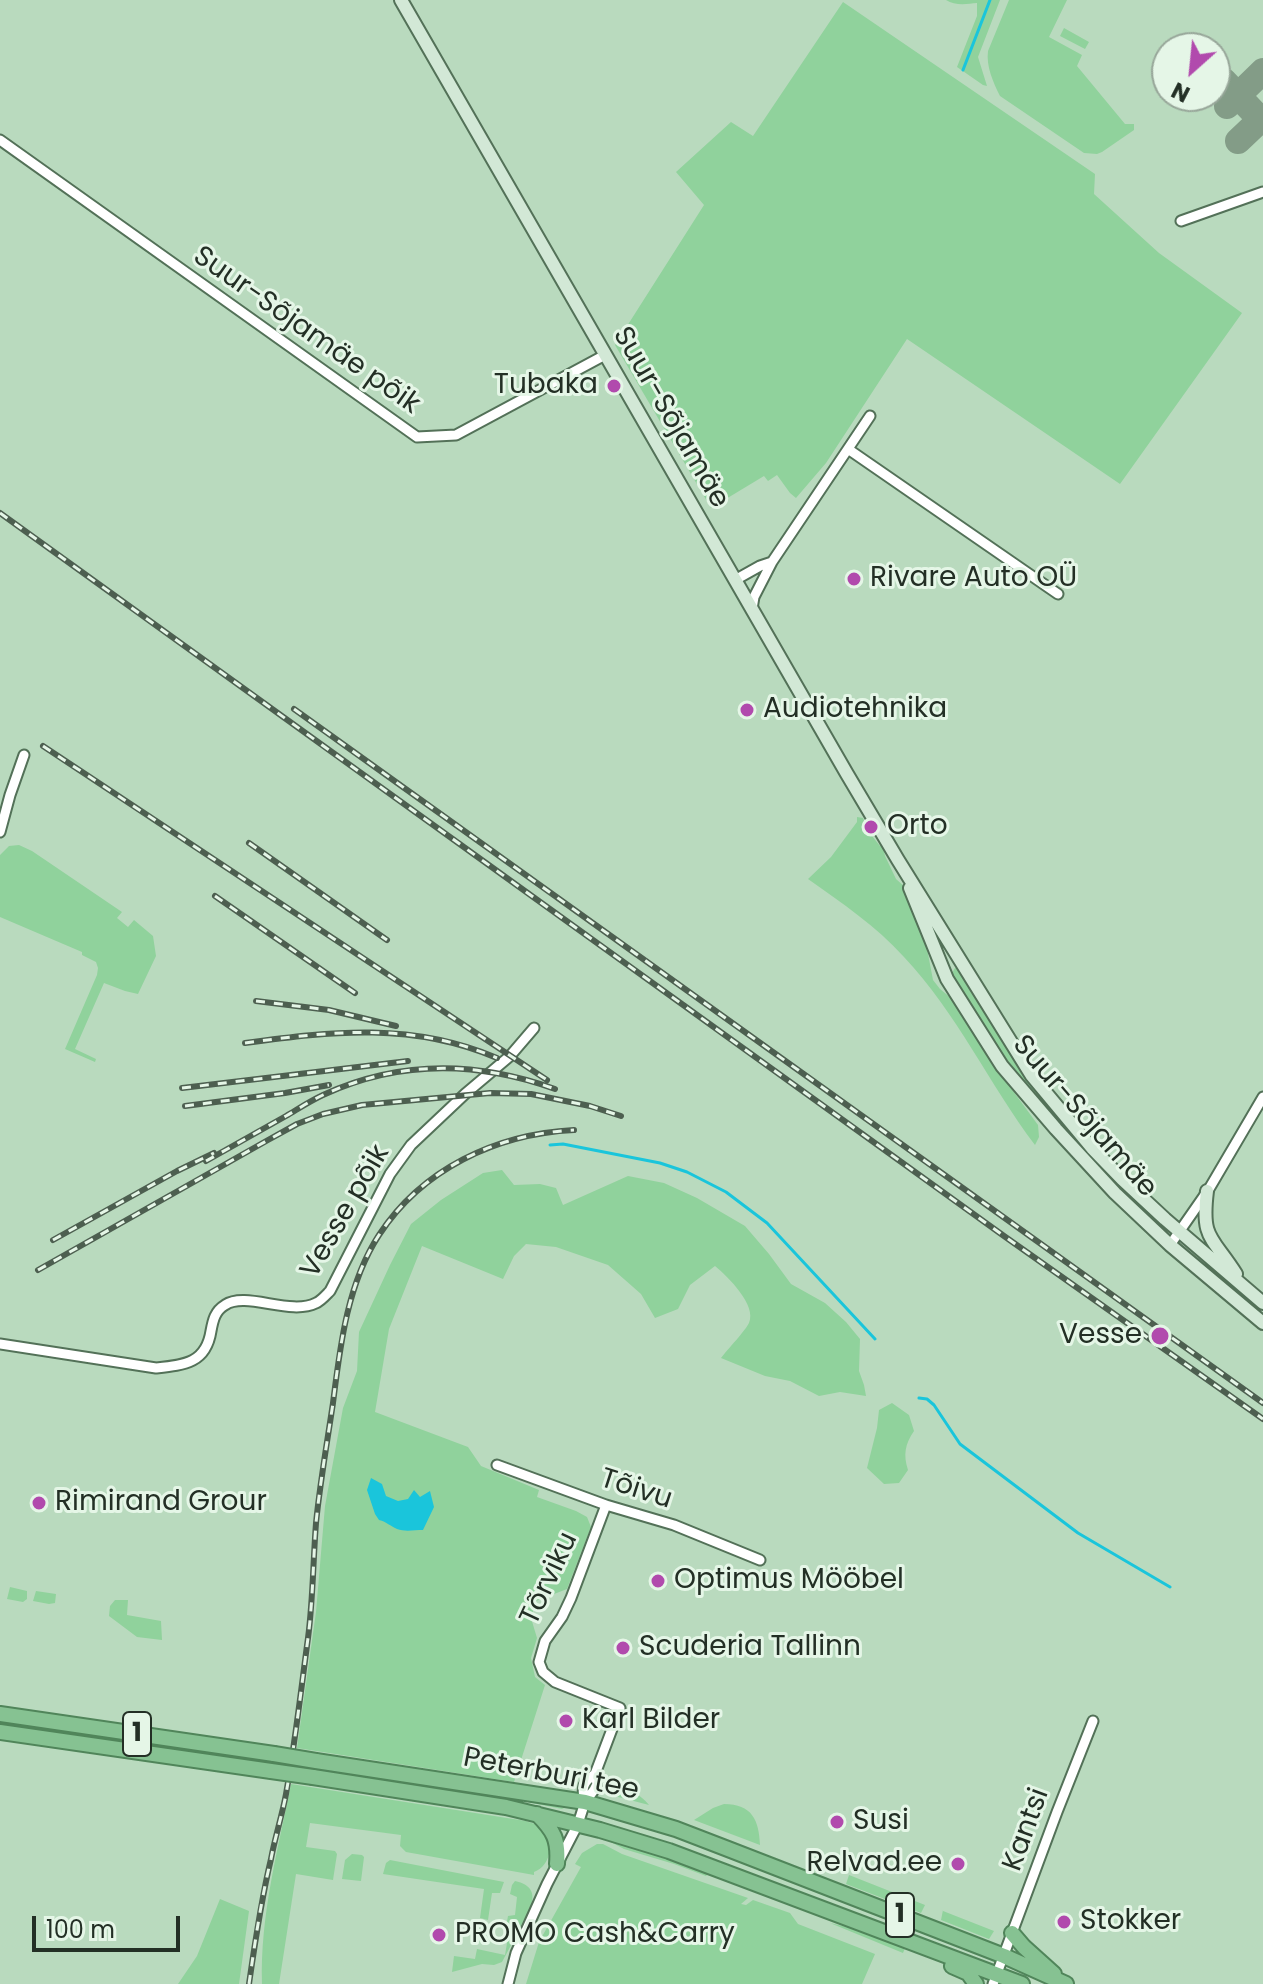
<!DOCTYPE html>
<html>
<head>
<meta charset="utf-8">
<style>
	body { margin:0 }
	#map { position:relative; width:1263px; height:1984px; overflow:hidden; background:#b9dabe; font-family:Poppins,sans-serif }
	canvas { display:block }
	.north { position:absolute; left:1151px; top:32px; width:80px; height:80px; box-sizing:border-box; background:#e5f6e7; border:2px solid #97a699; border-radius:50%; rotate:207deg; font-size:22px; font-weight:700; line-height:32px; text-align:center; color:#232f25 }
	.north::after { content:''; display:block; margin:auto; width:28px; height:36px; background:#b14aad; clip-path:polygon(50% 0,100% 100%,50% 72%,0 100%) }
	.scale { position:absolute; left:32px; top:1916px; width:148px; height:36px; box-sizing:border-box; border:4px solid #232f25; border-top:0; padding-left:10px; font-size:24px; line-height:28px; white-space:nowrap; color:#232f25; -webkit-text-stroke:6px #e5f6e7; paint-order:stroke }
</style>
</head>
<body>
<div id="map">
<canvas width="1263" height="1984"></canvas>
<div class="north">N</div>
<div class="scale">100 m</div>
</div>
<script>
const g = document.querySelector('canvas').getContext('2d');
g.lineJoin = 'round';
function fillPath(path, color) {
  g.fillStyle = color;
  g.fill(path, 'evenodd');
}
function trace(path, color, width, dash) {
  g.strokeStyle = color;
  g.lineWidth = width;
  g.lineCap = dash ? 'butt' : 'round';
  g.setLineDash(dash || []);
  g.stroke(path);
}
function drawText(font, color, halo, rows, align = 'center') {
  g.font = font + ' Poppins,sans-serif';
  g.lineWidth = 6;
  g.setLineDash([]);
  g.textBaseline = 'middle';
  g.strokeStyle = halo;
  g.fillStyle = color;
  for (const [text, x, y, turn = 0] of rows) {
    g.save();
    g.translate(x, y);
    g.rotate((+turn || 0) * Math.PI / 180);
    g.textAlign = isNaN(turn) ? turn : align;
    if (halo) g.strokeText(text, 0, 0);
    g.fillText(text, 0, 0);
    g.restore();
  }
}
const green = new Path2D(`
	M946,0h54l-22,57 9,29 -4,-1 -26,-18 20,-51v-13c-10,1 -22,3 -31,-3z
	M1009,0h58l-18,37 33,18 -5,11 48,58h9v6l-32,22 -5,2 -13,-1 -84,-57c-7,-14 -14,-30 -12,-45z
	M843,2l252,172 -1,20 65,59 83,60 -122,171 -213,-145 -81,124 -30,35 -6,-5 -13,-18 -9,6 -4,-5 -53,32 -96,-163 89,-140 -28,-33 55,-50 22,14z
	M1064,28l25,14 -4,7 -25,-13z
	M857,817l6,1 5,13 12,15h3l2,10 11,23 10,9 19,50 8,42 7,9 11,9 37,59 50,68 1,12 -4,8c-46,-61 -78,-132 -131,-188 -28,-31 -62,-54 -96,-78l23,-22 26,-35z
	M19,845l13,6 90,61 -5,6 11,9 6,-7 19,16 3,20 -18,38 -13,-3 -21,-8 -29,66 21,10 -1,3 -30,-13 32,-74 1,-7 -2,-6 -14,-7v-3l-82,-35v-62l9,-9z
	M955,968h4l5,7c28,47 54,94 90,136l-1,3 -45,-51 -12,-16 -43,-71 -1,-3z
	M502,1170l12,15 26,-1 16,4 7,17 65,-29 36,7 33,15 48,28 24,28 22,30 34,19 21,19 14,17 -1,32 5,14 2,11 -26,-4 -21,4 -29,-15 -25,-5 -44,-18c7,-9 24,-27 28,-35 8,-18 -21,-46 -34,-57l-25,19 -12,24 -23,9 -14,-24 -33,-29 -52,-18 -30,-3 -12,12 -11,23 -81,-33 -33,83 -14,83 93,35 13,19 58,24 -2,7 39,14 11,6 4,10 -24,62 -31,12 -5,17 6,20 -6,20 4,19 10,8 -31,97 -217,-34 19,-136 9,-106 18,-98 14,-37 2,-39 31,-67 21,-41 30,-24 42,-27z
	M892,1403l17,12 5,16c-9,13 -11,24 -6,39l-9,13 -15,1 -17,-16 10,-40 2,-18z
	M10,1587l17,4v8l-4,3 -16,-3z
	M36,1591l20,3 -1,9 -6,1 -16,-3z
	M115,1600h13l-1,15 34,6 1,19 -25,-3 -28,-21 1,-10z
	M0,1721l272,41v3l-272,-39z
	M315,1768l201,30 48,10 -2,1 -44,-9 -48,-5 -156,-24z
	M291,1784l235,37c4,2 9,2 13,5 17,11 13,40 -5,46v3l-128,-23 -6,-6 1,-11 -91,-12 -4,24 29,4 2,3 -4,26 -37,-6 -17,110h-17c-2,-69 16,-134 29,-200z
	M602,1784c15,-1 39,9 47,21l-46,-12 -4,-4z
	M724,1804c28,0 35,16 36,41l-66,-25 19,-12z
	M607,1840l36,10 65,24 -2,2 -32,-12 -50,-15z
	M597,1844h6l19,10 126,44 -7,6 5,1 7,-5 37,13 8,11 77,30 -13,30h-336l13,-42 42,-75 -6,-3 7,-11z
	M352,1854l10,1 2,2 -3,24 -19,-2 3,-19z
	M390,1860l114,22 -4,11h-8l-4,27 -8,-2 4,-29 -101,-15 3,-11z
	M849,1875l76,30 -4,8 -75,-29z
	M515,1881c33,7 11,35 2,52 -5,10 -10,20 -15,29l-8,3 -12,-1 -30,8 2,-16 21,3 2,-10 28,6 2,-12 -3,-5 4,-22 7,-1 2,-18 -7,-3 2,-9z
	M220,1899l29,12 -10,73h-61l19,-28z
	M943,1910v1l51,20 -5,8 -48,-19z
	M830,1923l26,6 49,19 -2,5z`);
const water = new Path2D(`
	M371,1478l11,6 4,12 12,5 10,-2 6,-9 6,7 10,-6 4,16 -11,23c-9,0 -18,2 -26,-1 -7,-3 -10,-7 -18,-9l-4,-6 -8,-24z`);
const stream = new Path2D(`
	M963,70l27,-70
	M550,1145l13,-1 97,19 27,9 39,20 41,31 108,116
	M919,1398l8,1 7,6 26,39 118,89 92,54`);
const taxiway = new Path2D(`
	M1224,81l34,36 -2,7 -18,17
	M1227,106l36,-35`);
const minor = new Path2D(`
	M0,140l417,297 39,-2 149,-80
	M1181,221l82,-29
	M848,449l210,145
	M735,580l25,-14 12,-4
	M752,609l2,-12 18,-35 98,-146
	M0,832l10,-37 14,-40
	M1170,1245l39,-56 54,-92
	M0,1344l156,24c29,-3 50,-5 55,-37 2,-11 4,-20 14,-26 21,-14 65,11 91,-2 5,-2 10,-8 14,-12l60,-117 21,-29 54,-51 45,-38 24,-28
	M497,1465l109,40 68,20 86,35
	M585,1802c-4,-14 -2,-20 10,-28
	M508,1984l8,-31 31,-69 31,-60 7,-22 9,-12 3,-6 -2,-10 25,-66 -65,-26 -12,-10 -4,-10 6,-21 17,-24 9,-19 35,-93
	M993,1984l64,-172 36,-91`);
const secondary = new Path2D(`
	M401,0l446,774 51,86 134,216 60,72 30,31 43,40 98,84
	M910,888l37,91 55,87 54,63 59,64 55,52 93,78
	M1207,1191c-6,49 5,45 29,83`);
const trunk = new Path2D(`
	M0,1714l274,40
	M0,1732l271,39
	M316,1761l269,41 91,27 52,20 276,107 62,28
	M313,1777l193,30 94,23 69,21 353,133
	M537,1814c17,17 22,26 20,50
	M1012,1933l12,14 30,27
	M952,1966l16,7 8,11`);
const rail = new Path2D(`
	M0,513l1004,723 259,183
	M294,709l969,694
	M43,746l504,334
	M249,843l138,97
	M215,896l140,97
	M256,1001l73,9 67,16
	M245,1043c88,-12 168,-21 252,15
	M182,1088l226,-27
	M185,1106l100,-13 44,-8
	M206,1161c27,-15 53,-30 80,-45 12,-7 24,-15 37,-21 76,-35 154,-34 232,-6
	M53,1240l124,-69 37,-18
	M38,1270l230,-130 29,-16 26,-10 39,-9 128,-12 41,1 59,12 31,10
	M249,1984c6,-42 12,-84 22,-125 4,-22 11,-43 15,-65 9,-51 15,-104 22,-156 5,-38 5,-76 8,-115 4,-40 11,-80 17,-120 7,-56 14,-119 46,-168 43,-66 117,-101 195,-105`);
const trunkBridge = new Path2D(`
	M274,1754l42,7
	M271,1771l42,6`);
const markers = [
	[614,386,8,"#b14aad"],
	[854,579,8,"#b14aad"],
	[747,710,8,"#b14aad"],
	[871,827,8,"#b14aad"],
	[1160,1336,10,"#b14aad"],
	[39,1503,8,"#b14aad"],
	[658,1581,8,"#b14aad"],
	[623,1648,8,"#b14aad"],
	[566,1721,8,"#b14aad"],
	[837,1822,8,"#b14aad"],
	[958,1864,8,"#b14aad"],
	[1064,1922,8,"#b14aad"],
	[439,1935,8,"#b14aad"]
];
const shields = [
	[137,1734,28],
	[900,1915,28]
];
const shieldNames = [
	["1",137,1734],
	["1",900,1915]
];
const streetNames = [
	["Suur-Sõjamäe põik",306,331,35],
	["Suur-Sõjamäe",670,418,60],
	["Suur-Sõjamäe",1084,1117,49],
	["Vesse põik",346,1212,-60],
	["Tõivu",636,1490,18],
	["Tõrviku",550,1579,-65],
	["Peterburi tee",551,1775,11],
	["Kantsi",1027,1830,-70]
];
const poiNames = [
	["Tubaka",598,386,"right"],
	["Rivare Auto OÜ",870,579],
	["Audiotehnika",763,710],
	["Orto",887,827],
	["Vesse",1142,1336,"right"],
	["Rimirand Grour",55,1503],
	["Optimus Mööbel",674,1581],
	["Scuderia Tallinn",639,1648],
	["Karl Bilder",582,1721],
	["Susi",853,1822],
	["Relvad.ee",942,1864,"right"],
	["Stokker",1080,1922],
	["PROMO Cash&Carry",455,1935]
];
fillPath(green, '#90d29c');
fillPath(water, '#1ac5db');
trace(stream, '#1ac5db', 3);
trace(taxiway, '#839c87', 26);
trace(minor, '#537158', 13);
trace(secondary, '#537158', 16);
trace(trunk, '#50855a', 18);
trace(minor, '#fff', 9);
trace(secondary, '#d2e8d6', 12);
trace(trunk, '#86c292', 14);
trace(rail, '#4d5f50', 6);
trace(rail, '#e5f6e7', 3, [9]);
trace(trunkBridge, '#50855a', 18, []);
trace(trunkBridge, '#86c292', 14);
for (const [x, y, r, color] of markers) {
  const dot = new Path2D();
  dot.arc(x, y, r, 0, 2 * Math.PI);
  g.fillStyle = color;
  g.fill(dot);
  trace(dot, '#e5f6e7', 3);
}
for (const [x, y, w] of shields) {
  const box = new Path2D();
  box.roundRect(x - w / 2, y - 22, w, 44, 6);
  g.fillStyle = '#e5f6e7';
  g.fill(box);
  trace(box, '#232f25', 2);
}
drawText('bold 26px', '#232f25', null, shieldNames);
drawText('28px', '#232f25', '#e5f6e7', streetNames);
drawText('28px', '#232f25', '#e5f6e7', poiNames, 'left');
</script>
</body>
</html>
